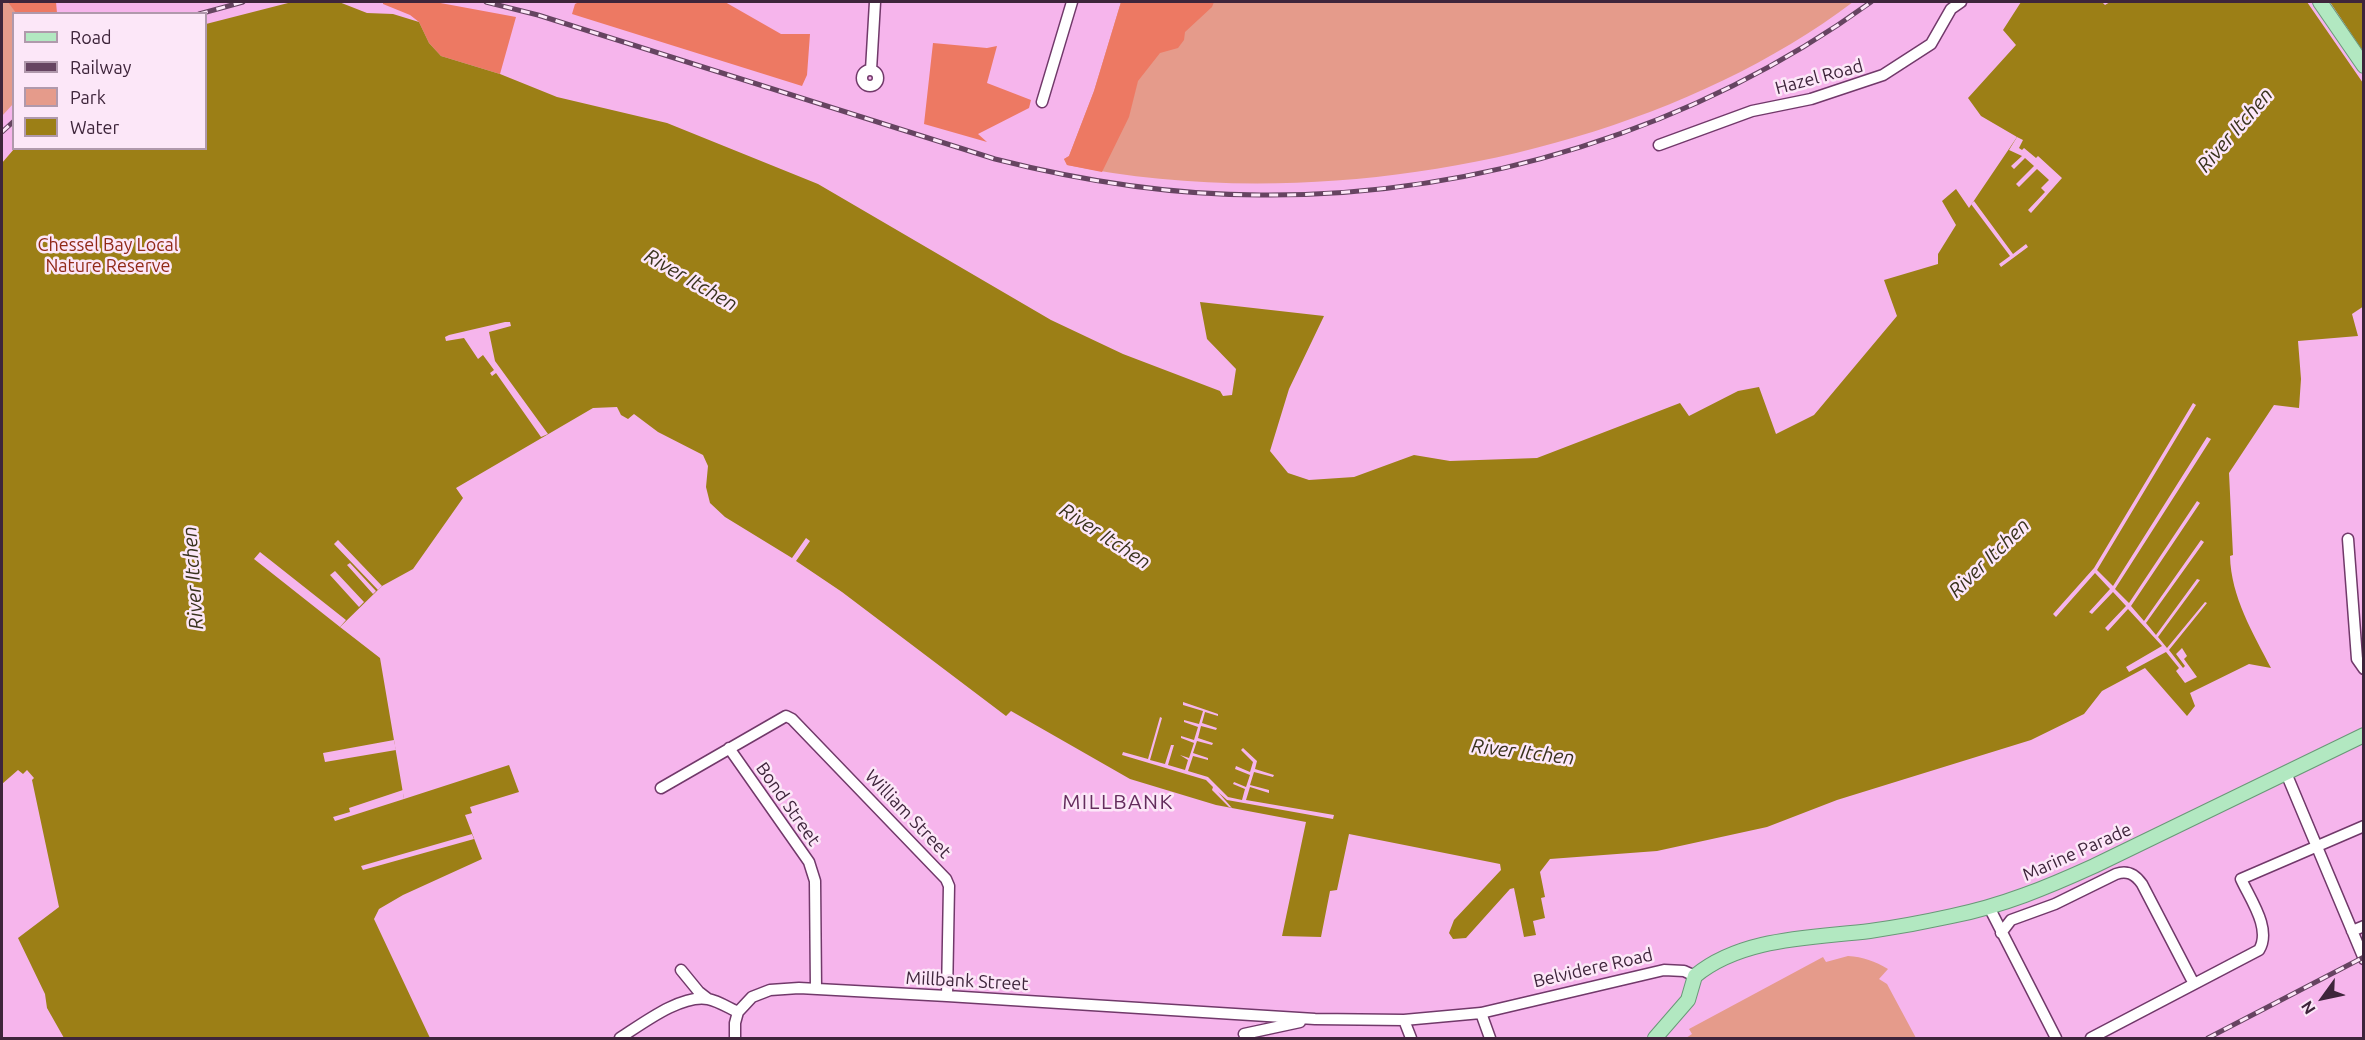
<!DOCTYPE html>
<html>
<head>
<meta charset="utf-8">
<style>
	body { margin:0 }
	#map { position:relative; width:2365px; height:1040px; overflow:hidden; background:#f6b5ec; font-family:Ubuntu,sans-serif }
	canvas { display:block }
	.frame { position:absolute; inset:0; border:3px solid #3e253b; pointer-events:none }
	.legend { position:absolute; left:12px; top:12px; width:195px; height:138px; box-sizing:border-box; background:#fce7f8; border:2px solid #b099ac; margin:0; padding:8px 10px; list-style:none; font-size:18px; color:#3e253b }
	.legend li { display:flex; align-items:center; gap:12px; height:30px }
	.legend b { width:30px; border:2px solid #b099ac }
	.north { position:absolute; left:2293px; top:968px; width:60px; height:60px; -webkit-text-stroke:4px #fce7f8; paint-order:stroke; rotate:237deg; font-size:16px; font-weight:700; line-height:24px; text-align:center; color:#3e253b }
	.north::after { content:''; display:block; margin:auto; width:21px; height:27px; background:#3e253b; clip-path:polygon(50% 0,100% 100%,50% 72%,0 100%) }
</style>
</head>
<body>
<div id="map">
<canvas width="2365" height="1040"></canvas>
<div class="frame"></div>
<ul class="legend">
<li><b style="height:8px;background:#b2e8c1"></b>Road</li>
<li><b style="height:8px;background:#664461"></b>Railway</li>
<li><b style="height:16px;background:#e59b8b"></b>Park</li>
<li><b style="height:16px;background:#9c7f16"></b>Water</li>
</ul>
<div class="north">N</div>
</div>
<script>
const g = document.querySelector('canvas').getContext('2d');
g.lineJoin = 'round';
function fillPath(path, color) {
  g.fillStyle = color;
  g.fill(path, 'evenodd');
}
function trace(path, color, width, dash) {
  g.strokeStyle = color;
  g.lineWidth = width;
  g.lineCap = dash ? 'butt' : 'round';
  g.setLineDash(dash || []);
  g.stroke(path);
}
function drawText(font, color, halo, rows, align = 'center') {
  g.font = font + ' Ubuntu,sans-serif';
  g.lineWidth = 5;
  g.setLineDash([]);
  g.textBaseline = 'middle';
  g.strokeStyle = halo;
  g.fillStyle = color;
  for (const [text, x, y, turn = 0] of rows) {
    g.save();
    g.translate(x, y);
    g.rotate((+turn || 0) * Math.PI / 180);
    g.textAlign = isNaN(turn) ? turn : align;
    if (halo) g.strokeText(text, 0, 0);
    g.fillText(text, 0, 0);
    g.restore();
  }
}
const green = new Path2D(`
	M2,2h20l10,11 -18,1 -1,90 -11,12z
	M1121,2h732c-207,156 -534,215 -786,163l-3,-6 5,-3 25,-65z
	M1848,956c15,1 27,5 40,13l-9,10 8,5 29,54h-230l6,-4 -3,-5 134,-72 3,5z`);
const forest = new Path2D(`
	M8,2h48l1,11h-41z
	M383,2h52l81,15 -16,57 -59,-18 -12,-13 -10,-21 -9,-7 -27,-11z
	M579,2h146l56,32h29l-3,41 -5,11 -230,-72 3,-10z
	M1121,2h93l-2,5 -27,25 -1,8 -6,8 -18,5 -22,28 -9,36 -27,55 -35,-7 -3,-6 5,-3 25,-65z
	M933,43l54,5 10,-2 -10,37 44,17 -2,8 -51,26 9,8 -63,-18z`);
const water = new Path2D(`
	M292,2h47l28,11 26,1 26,8 10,21 12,13 59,18 57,23 110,26 151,61 233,136 72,34 97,37 3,5 9,-1 4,-26 -29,-30 -7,-37 124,14 -35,73 -19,62 18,22 21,7 45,-3 60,-22 36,6 87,-3 143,-55 9,13 49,-25 21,-4 17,47 38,-19 83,-99 -13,-36 54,-16v-10l18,-29 -14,-24 14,-12 13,19 48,-71 -36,-21 -13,-18 48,-53 -13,-15 18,-28h81l3,3 5,-3h253l1,304 -12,8 6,22 -60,5 3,38 -2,29 -25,-3 -45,68 4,82 -3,1c1,41 23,77 41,112l-22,-4 -59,29 5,13 -8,10 -42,-48 -43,23 -18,23 -53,26 -194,60 -70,27 -110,24 -107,8 -10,13 5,25 -4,1 4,20 -12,3 3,14 -12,2 -10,-49 -4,1 -44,49 -13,1 -4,-6 5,-13 47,-50 -1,-6 -151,-30 -12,56 -7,1 -9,46 -39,-1 24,-114 -90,-17 -86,-26 -119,-68 -5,5 -164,-124 -46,-31 14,-20 -4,-3 -14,20 -67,-41 -15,-14 -4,-16 2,-21 -5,-11 -45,-23 -24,-18 -6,5 -7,-4 -4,-8 -24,1 -137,80 7,10 -50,71 -31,17 -42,41 40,31 24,141 105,-34 10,27 -49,15 2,6 -7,2 17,44 -79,36 -24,14 -5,10 56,119h-366l-17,-30 -2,-14 -27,-56 41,-31 -27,-127 2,-2 -7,-8 -4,4 -5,-4 -16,14v-621l12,-14 192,-1v-124z`);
const pier = new Path2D(`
	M2307,2h23l33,49v32z
	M2017,137l6,3 -4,8 3,2 2,-2 12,10 2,-2 24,22 -31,35 -3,-3 17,-18 -4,-4 8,-8 -12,-11 -18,18 -3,-3 18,-18 -9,-8 -11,11 -3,-3 11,-10 -13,-6z
	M1974,201l39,53 13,-10 2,3 -27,20 -2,-3 11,-8 -39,-52z
	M505,322h5l1,4 -22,6 6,29 53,73 -7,3 -45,-64 -4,3 -2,-3 4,-3 -11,-15 -5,4 -14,-21 -18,3 -1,-4 4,-2z
	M2193,403l3,2 -99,165 16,16 94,-149 4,2 -96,150 14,14 68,-102 3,2 -69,103 13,15 57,-81 3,2 -58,81 10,12 41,-56 3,1 -42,57 9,11 38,-46 2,1 -38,47 14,18 2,-2 -9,-12 6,-6 5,8 -3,3 13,18 -12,6 -9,-12 3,-3 -13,-16 -37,20 -3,-5 36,-21 -34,-37 -20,22 -3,-3 21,-22 -13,-14 -21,22 -3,-2 21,-23 -15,-16 -39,44 -3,-3 41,-46z
	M338,540l44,46 -4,4 -44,-46z
	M260,552l86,68 -6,7 -86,-68z
	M350,563l26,28 -3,3 -26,-29z
	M335,571l29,31 -5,5 -29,-32z
	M1183,702l35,12v2l-13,-4 -3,11 15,5 -1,2 -15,-4 -3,12 15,5 -1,2 -15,-4 -4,12 15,5v2l-15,-4 -5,15 20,6 20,20 14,3 3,-11 -12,-5 1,-2 12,5 4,-12 -15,-6 1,-3 14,6 3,-10 -12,-12 2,-2 14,13 -2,8 19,6 -1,2 -19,-5 -4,13 19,5v3l-19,-6 -4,13 88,15 -1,4 -106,-19 -9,-8 14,16 -3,-1 -17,-17 1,-3 -7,-7 -84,-25 1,-3 25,7 12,-42 2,1 -12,42 15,4 6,-19h3l-6,20 17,5 3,-10 -8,-5 9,3 5,-15 -13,-5v-2l13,4 4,-13 -14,-5v-2l15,4 4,-13 -20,-6z
	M394,740l2,10 -71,12 -2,-9z
	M403,790l1,9 -69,22 -2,-4 17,-5 -1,-4z
	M472,834l2,5 -111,31 -2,-4z`);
const minor = new Path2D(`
	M871,70l4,-68
	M862 78a8 8 0 1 1 16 0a8 8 0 1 1-16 0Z
	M1042,102l30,-100
	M1659,145l93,-34 59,-12 72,-24 48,-31 20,-35 10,-7
	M2348,539l9,120 7,10
	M729,748l80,114 6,19 1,108
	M2286,773l78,186
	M661,788l125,-72 6,3 154,160 3,7 -2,110
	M1989,907l67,131
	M2352,931l12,-5
	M2001,933l10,-13 44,-16 61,-30c11,-4 19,0 26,10l52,100
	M681,970l18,22 9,7
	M1481,1013l9,25
	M1404,1020l7,18
	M1244,1034l56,-12
	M620,1038c22,-14 61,-44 88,-39 10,2 21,9 30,13
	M735,1038v-15l3,-11 14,-15 18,-7 29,-2 148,8 368,23 89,1 77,-7 183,-43 20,1 11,5
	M2091,1038l168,-88c13,-21 -9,-51 -18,-71l123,-53`);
const major = new Path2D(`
	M2320,2l44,64
	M1655,1038l33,-38 7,-24c47,-39 118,-38 175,-45 28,-4 55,-9 82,-15 50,-10 96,-29 142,-50l270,-131`);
const rail = new Path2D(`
	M486,2l52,13 457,144c87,22 176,36 265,36 216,2 436,-66 611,-193
	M199,14l44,-12
	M2,132l12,-11
	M2208,1038l156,-81`);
const streetNames = [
	["Hazel Road",1819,77,-15],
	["Bond Street",788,804,55],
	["William Street",908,814,46],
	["Marine Parade",2077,852,-24],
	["Belvidere Road",1593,968,-13],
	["Millbank Street",967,981,3]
];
const parkNames = [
	["Chessel Bay Local",108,245],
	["Nature Reserve",108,266]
];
const waterNames = [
	["River Itchen",2235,130,-49],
	["River Itchen",691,280,30],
	["River Itchen",1105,536,33],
	["River Itchen",1989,558,-44],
	["River Itchen",193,578,-94],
	["River Itchen",1523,752,7]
];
const quarterNames = [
	["MILLBANK",1118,802]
];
fillPath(green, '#e59b8b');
fillPath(forest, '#ed7963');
fillPath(water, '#9c7f16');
fillPath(pier, '#f6b5ec');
trace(minor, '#71396a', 13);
trace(major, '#689977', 16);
trace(minor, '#fff', 10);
trace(major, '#b2e8c1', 14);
trace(rail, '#664461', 5);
trace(rail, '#fce7f8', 3, [9]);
drawText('18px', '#3e253b', '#fce7f8', streetNames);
drawText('18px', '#912918', '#fce7f8', parkNames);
drawText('italic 20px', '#39321d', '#fce7f8', waterNames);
g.letterSpacing = '1.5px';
drawText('21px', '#642d5d', '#fce7f8', quarterNames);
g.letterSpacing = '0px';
</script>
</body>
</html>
